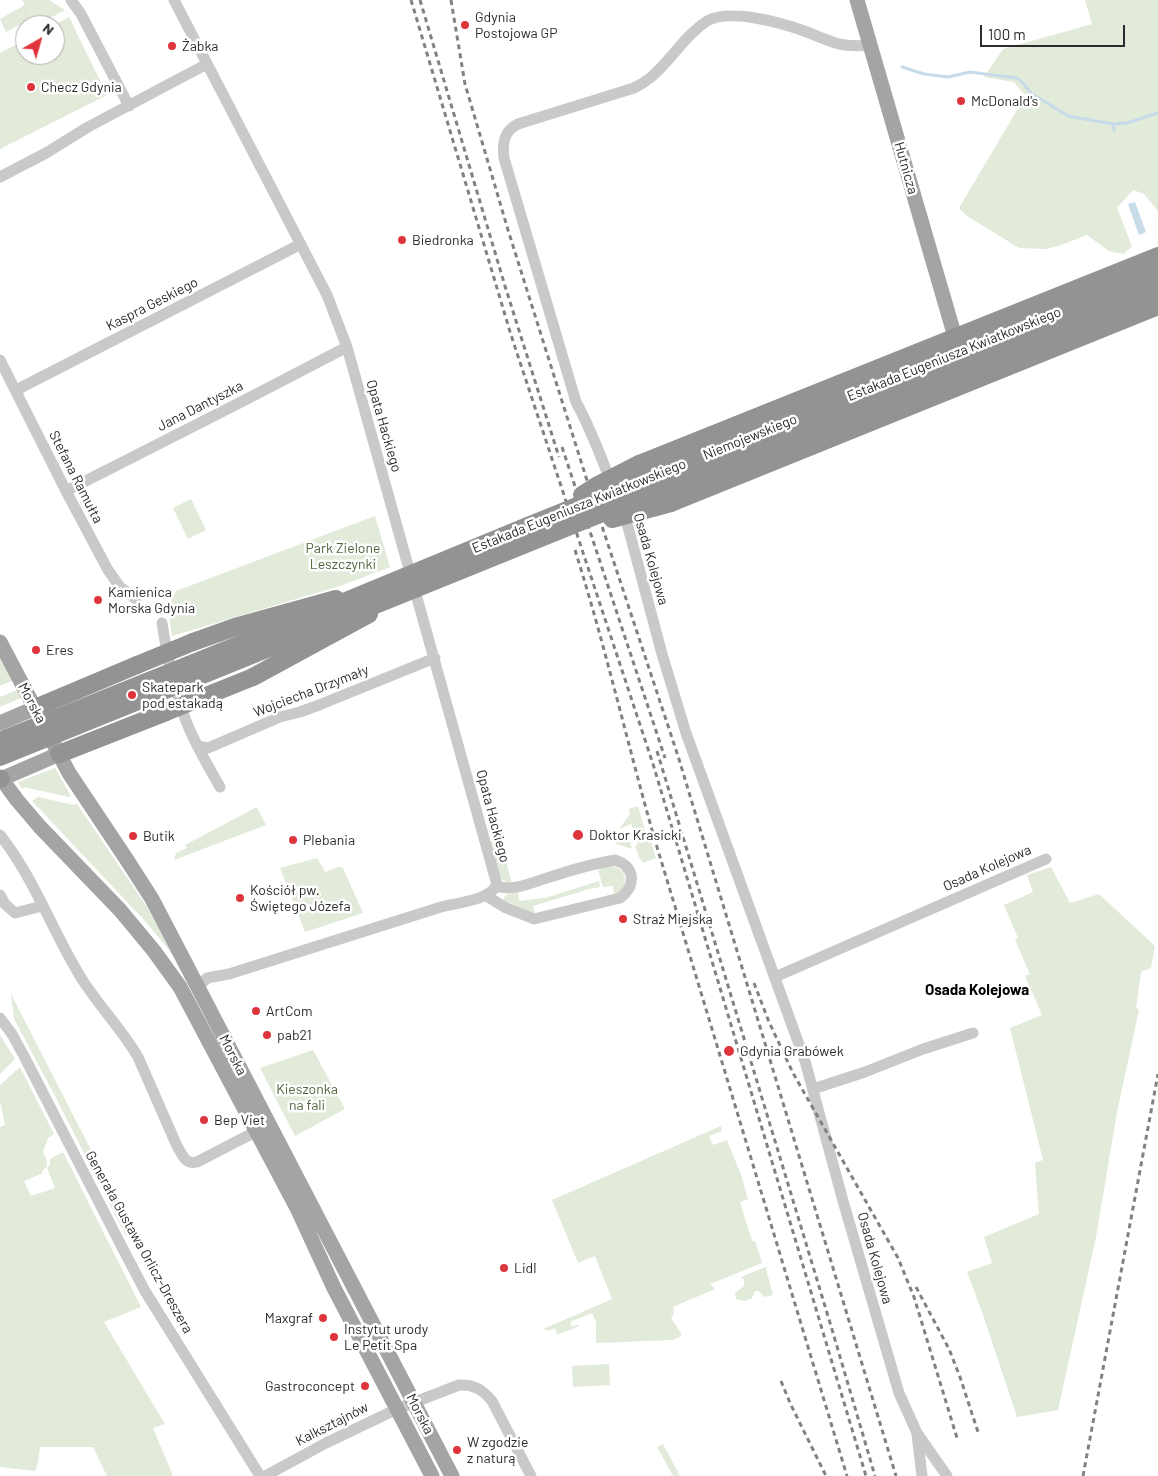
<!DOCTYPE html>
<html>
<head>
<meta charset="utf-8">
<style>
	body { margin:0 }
	#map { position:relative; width:1158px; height:1476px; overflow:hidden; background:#fff; font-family:Barlow,sans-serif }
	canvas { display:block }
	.north { position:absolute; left:15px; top:15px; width:50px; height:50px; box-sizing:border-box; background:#fff; border:1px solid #ababab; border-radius:50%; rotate:38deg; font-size:14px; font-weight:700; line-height:20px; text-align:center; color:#2c2c2c }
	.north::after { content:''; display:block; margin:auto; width:18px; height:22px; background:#de343c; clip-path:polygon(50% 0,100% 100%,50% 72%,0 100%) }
	.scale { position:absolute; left:980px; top:25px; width:145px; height:22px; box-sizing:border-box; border:2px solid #2c2c2c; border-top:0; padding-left:6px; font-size:15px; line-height:18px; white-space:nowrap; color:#2c2c2c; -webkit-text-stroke:4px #fff; paint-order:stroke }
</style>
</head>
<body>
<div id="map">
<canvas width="1158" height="1476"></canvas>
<div class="north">N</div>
<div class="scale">100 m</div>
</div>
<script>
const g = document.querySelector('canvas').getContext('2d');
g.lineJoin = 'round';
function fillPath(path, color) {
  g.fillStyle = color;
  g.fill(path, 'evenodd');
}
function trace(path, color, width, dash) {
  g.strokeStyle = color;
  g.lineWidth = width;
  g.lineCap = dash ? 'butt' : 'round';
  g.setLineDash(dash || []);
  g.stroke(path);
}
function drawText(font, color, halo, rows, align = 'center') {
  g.font = font + ' Barlow,sans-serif';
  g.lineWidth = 5;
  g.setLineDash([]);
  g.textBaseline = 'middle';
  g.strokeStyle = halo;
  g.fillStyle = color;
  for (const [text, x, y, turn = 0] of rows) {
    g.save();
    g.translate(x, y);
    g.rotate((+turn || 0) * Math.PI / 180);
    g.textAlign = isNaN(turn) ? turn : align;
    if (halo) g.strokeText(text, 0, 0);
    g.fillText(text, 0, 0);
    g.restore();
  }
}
const green = new Path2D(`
	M22,0h27l16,10 -28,15 -11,-18 6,11 -26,14 -6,-13 25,-14z
	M1085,0h73v211l-14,-17 -11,-4 -16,18 15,38 -8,8 -15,-3 -22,-16 -26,10 -15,4 -27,-1 -52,-32 -8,-8 67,-113 -4,-3 -8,-10 -30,-5 19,-28 89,-25z
	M69,17l38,78 -107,54v-96l25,-13v15h30l-1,-30z
	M191,499l15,31 -18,9 -15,-31z
	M375,516l15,51 -50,19 -168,50 -4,-28 8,-17z
	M0,654l14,26 -14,6z
	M20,689l3,8 -23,10v-10z
	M55,768l16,28 -2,1 -45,-10 -2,2 -4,-7z
	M38,797l36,8 3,-1 70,103 33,59 -11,-16 -24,-29 -113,-120z
	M638,806l10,36 3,-1 5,17 -13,5 -4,-6 -4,-11 3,-2 -7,-20 -12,5 11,-15 -1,-5z
	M257,807l9,18 -92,35 2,-7 11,-5 -2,-3z
	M626,831l6,18 -18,-6 7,-10z
	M499,835l13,49 -10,-4 -3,-7 -8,-31 4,-5z
	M317,858l8,14 14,-5 4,1 20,45 -58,19 -25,-64z
	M606,866c12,-1 24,7 17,21 -1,4 -5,6 -9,8l-1,-9 -10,1 -5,-17z
	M1051,867l19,36 29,-9 56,52 -4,22 -10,4 -5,35 3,3 -22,102 -21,125 -38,173 -41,7 -35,-105 -15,-40 25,-9 -8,-26 55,-23 -4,-51 8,-3 -33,-132 32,-13 -17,-39 5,-2 -15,-34 3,-2 -14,-33 29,-13 -6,-17z
	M599,881l1,6 -11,2 -56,17 2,8 -6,-1 -25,-12v-4l4,-3 10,-3 1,10 26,-3z
	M11,994l122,238 -7,4 -72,-142 -40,-75z
	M0,1035l15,24 -15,15z
	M313,1050l32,59 -50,27 -35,-68z
	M20,1067l34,67 -6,4 -5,14 4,9v5l-5,5 1,2 -19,8 7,15 24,-8 -8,-20 3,-3v-6l13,-7 78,155 -37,15 61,102 -12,4 20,48h-66l-14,-29h-53l-2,16 -3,8 -35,-4v-340l5,-2 -5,-24v-16z
	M721,1126l1,5 -13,5 4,9 14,-5 14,35 7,24 -8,3 12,39h3l7,22 -52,21 5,5 -42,18 1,7 -3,4 10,15v3l-8,4 -77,3v-22l-4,-8 -22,9 2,5 7,-3v2l-22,9 -2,-7 -6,3 -6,-2 69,-30 -17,-43 -17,7 -26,-63z
	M768,1266l-2,3 7,26 -9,2 -5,-6h-4l-3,7 -7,3 -9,-2 -1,-6 9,-7v-6l-3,-3z
	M609,1364l1,21 -37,2 -1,-21z
	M663,1444l17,32h-7l-16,-29z`);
const water = new Path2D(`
	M1135,202l11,30 -7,3 -11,-31z`);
const stream = new Path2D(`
	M902,67l22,7 24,3 22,-5 47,6 5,4 9,11 37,23 45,8 14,-1 31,-10
	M1113,124l1,7`);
const minor = new Path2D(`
	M71,0l10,14 48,92
	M174,0l153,295 20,52 149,534v5
	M0,177l46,-24 42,-26 119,-63
	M0,360l66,131 42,79 12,17 16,12
	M16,392l6,-5 279,-143
	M612,485c-11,-28 -21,-56 -36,-83l-72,-244c-2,-15 0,-27 14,-34l116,-36c6,-3 11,-6 16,-10 21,-17 34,-42 57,-57 23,-13 76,2 100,11 10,4 21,9 32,12 10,2 20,2 30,1
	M66,491l179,-91 102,-53
	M622,512l6,15 34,127 24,79 119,328 38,140 56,192 18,40 30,43
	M162,623c5,33 12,67 24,98 9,23 22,45 34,66
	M198,746l10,2 72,-31 20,-5 19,-7 116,-47
	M0,835c34,43 52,95 80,141 17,28 41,52 58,81l39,89c5,8 8,19 20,16l60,-31
	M0,895l5,9 10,9 27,-7
	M485,895l21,13 28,11 86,-21c16,-12 16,-31 -5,-38 -22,4 -44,10 -65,17 -17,5 -37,15 -54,9
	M775,977l271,-118
	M198,987l9,-9 22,-4 212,-67c15,-4 48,-7 55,-21
	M0,1018l12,16 13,24 99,193 21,40 115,185
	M813,1089l52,-17 58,-23 50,-16
	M917,1434l5,42
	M265,1476l61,-33 71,-34 62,-24c15,-1 24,5 33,16l39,75`);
const major = new Path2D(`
	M857,0l98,337 9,8
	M0,642l69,131 58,87 25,39 300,577
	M0,723l35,-15
	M0,777l17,23 23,27 80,83 34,41 26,36 118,223 36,78 98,188
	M1,779l58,-25`);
const highway = new Path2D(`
	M639,464l519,-208
	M671,503l487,-197
	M193,642l42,-15 101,-28
	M253,677l116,-63
	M35,708l102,-43
	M59,754l107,-42
	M0,779h1`);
const rail = new Path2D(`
	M411,0l100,335 142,429 213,712
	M420,0l85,286 54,171
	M451,0l14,84 43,146 83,263 87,263 218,720
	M562,447l103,311
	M575,550c30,95 52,192 79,287l193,639
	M657,751l174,575 44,150
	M754,983l15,39 24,51 105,185 16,39 43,141
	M916,1287l33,62 11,28 18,55
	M781,1381l9,22 36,73
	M1083,1476l75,-402`);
const highwayBridge = new Path2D(`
	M582,495l14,-9 43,-22
	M612,519l59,-16
	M137,665l56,-23
	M166,712l87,-35
	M0,741l295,-119 230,-95 633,-255
	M0,757l1158,-469`);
const markers = [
	[465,25,5,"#de343c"],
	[172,46,5,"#de343c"],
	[31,87,5,"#de343c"],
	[961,101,5,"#de343c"],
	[402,240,5,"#de343c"],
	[98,600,5,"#de343c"],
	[36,650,5,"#de343c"],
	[132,695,5,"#de343c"],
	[578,835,6,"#de343c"],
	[133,836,5,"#de343c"],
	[293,840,5,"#de343c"],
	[240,898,5,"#de343c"],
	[623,919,5,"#de343c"],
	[256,1011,5,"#de343c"],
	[267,1035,5,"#de343c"],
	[729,1051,6,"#de343c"],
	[204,1120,5,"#de343c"],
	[504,1268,5,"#de343c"],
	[323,1318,5,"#de343c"],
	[334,1337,5,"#de343c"],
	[365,1386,5,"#de343c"],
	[457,1450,5,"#de343c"]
];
const poiNames = [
	["Gdynia",475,17],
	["Postojowa GP",475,33],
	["Żabka",182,46],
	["Checz Gdynia",41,87],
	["McDonald's",971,101],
	["Biedronka",412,240],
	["Kamienica",108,592],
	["Morska Gdynia",108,608],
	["Eres",46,650],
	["Skatepark",142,687],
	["pod estakadą",142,703],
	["Doktor Krasicki",589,835],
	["Butik",143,836],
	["Plebania",303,840],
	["Kościół pw.",250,890],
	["Świętego Józefa",250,906],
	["Straż Miejska",633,919],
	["ArtCom",266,1011],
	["pab21",277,1035],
	["Gdynia Grabówek",740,1051],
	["Bep Viet",214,1120],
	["Lidl",514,1268],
	["Maxgraf",313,1318,"right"],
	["Instytut urody",344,1329],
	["Le Petit Spa",344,1345],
	["Gastroconcept",355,1386,"right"],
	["W zgodzie",467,1442],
	["z naturą",467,1458]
];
const streetNames = [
	["Hutnicza",906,168,74],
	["Kaspra Geskiego",152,304,-27],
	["Estakada Eugeniusza Kwiatkowskiego",954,354,-22],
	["Jana Dantyszka",200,406,-27],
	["Opata Hackiego",384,426,74],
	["Niemojewskiego",750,437,-22],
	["Stefana Ramułta",76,477,63],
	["Estakada Eugeniusza Kwiatkowskiego",579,506,-22],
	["Osada Kolejowa",651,559,74],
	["Wojciecha Drzymały",311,691,-21],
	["Morska",32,703,62],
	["Opata Hackiego",493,816,75],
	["Osada Kolejowa",987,868,-24],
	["Morska",233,1055,63],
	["Generała Gustawa Orlicz-Dreszera",139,1242,61],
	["Osada Kolejowa",875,1258,74],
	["Morska",420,1414,63],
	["Kalksztajnów",332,1424,-27]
];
const parkNames = [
	["Park Zielone",343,548],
	["Leszczynki",343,564],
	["Kieszonka",307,1089],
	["na fali",307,1105]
];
const neighbourhoodNames = [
	["Osada Kolejowa",977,990]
];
fillPath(green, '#e2eada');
fillPath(water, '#c7dbe9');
trace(stream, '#c7dbe9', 3);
trace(minor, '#c9c9c9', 11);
trace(major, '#a4a4a4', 15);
trace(highway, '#939393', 18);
trace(rail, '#818181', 3, [5, 4]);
trace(highwayBridge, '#939393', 18);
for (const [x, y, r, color] of markers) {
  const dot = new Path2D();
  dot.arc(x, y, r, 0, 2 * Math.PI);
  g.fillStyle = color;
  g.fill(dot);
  trace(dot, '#fff', 2);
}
drawText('14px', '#2c2c2c', '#fff', poiNames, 'left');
drawText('14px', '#2c2c2c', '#fff', streetNames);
drawText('14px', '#4e663c', '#fff', parkNames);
drawText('bold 15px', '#000', '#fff', neighbourhoodNames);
</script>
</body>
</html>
